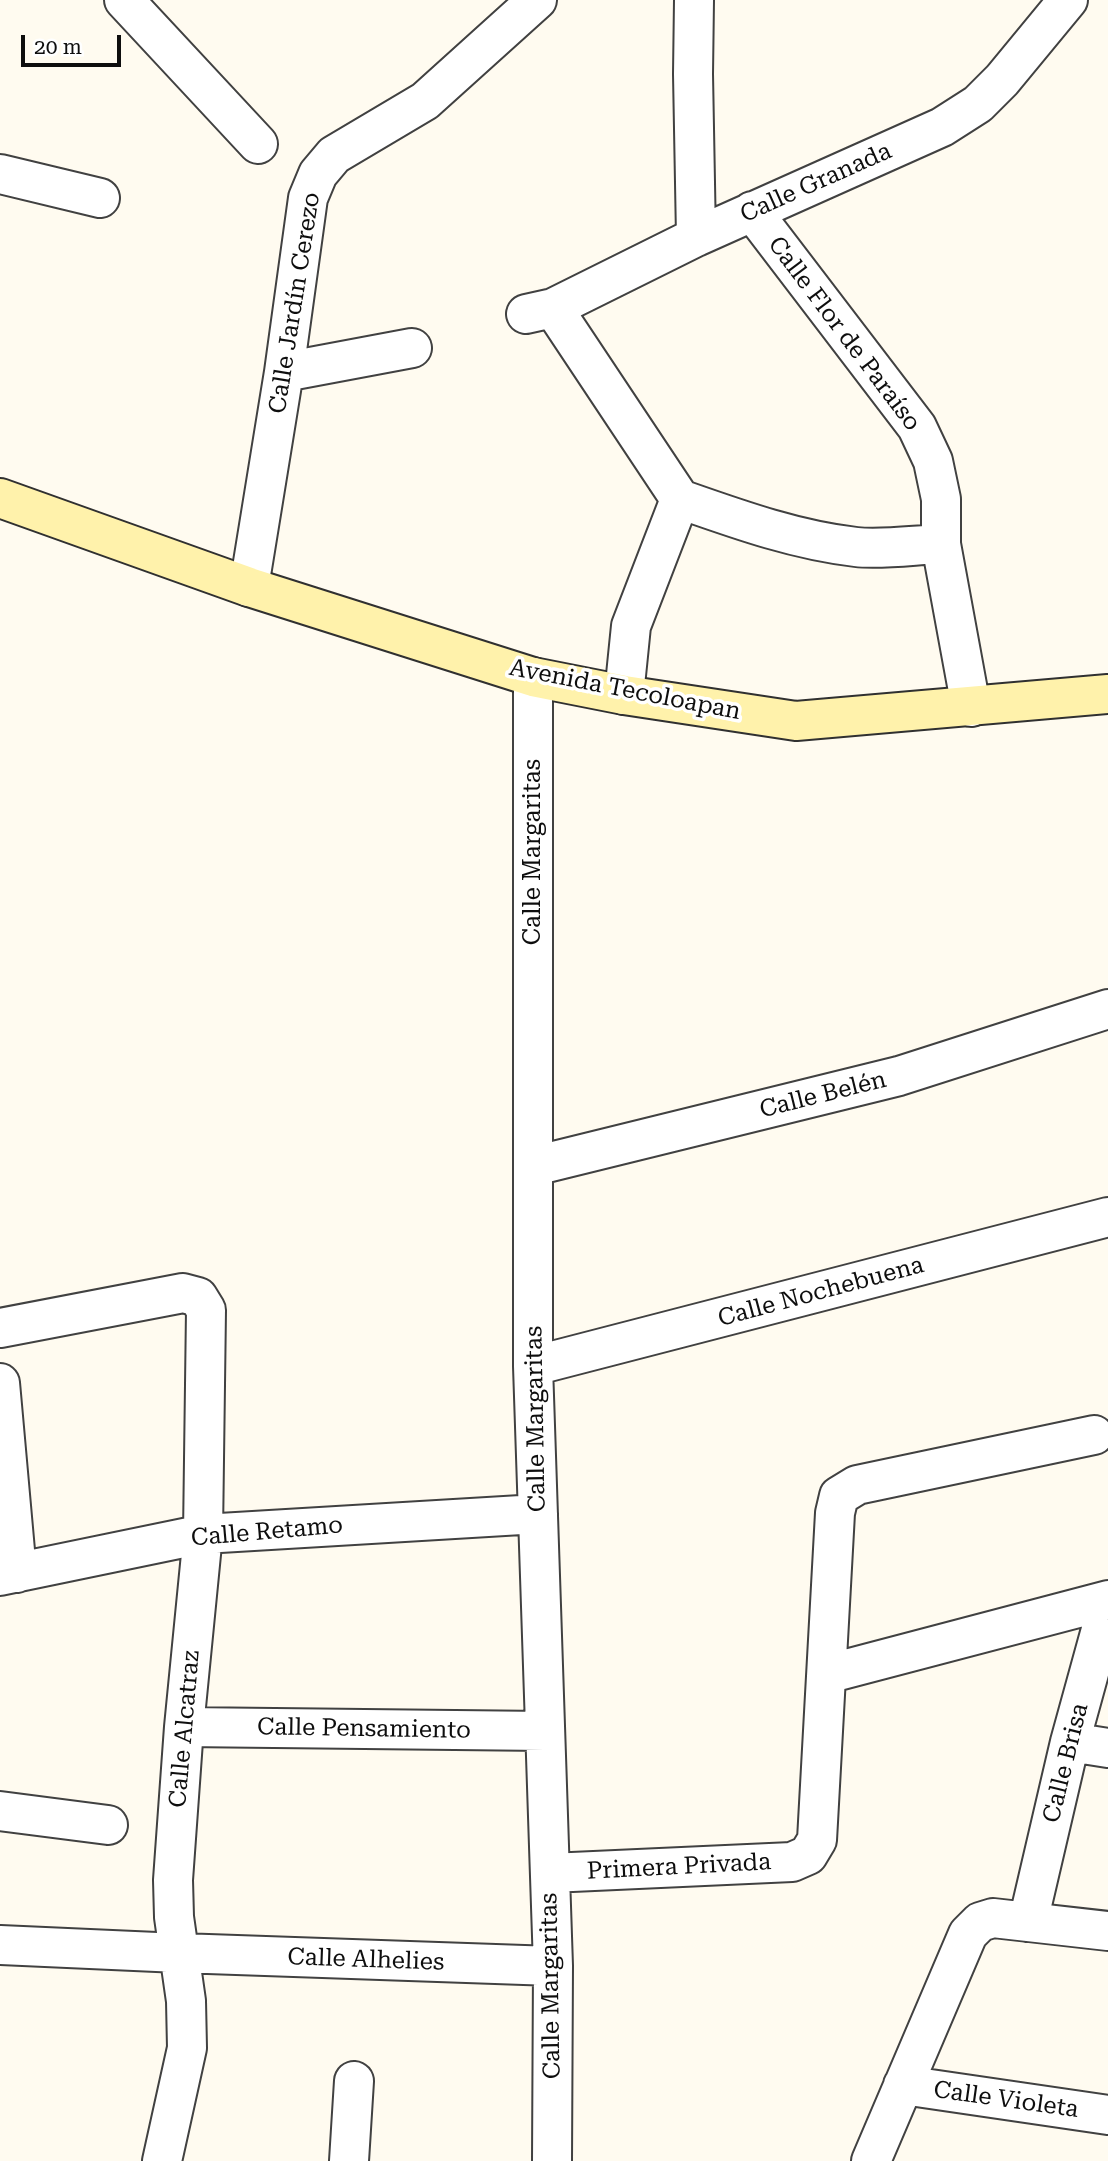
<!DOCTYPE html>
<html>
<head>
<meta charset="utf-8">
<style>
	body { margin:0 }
	#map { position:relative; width:1108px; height:2161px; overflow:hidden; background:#fffbf0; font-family:"Roboto Serif",serif }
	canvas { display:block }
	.scale { position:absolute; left:21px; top:35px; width:100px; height:32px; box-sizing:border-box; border:4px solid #0e0e0e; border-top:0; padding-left:9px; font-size:21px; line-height:24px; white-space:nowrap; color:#0e0e0e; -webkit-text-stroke:5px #fff; paint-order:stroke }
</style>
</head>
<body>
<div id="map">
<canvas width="1108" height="2161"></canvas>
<div class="scale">20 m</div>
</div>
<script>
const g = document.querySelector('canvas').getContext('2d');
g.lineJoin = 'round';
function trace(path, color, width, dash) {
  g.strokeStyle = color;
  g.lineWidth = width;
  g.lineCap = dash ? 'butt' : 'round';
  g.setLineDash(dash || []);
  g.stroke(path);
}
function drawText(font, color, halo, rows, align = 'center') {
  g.font = font + ' "Roboto Serif",serif';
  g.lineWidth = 7;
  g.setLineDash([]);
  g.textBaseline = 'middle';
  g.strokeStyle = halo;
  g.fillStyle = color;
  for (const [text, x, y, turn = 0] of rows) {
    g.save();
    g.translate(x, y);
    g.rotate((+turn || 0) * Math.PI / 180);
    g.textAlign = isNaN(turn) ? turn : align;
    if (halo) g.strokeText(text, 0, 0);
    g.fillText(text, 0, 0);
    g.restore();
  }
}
const street = new Path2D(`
	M124,0l134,144
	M694,0l-1,74 3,163
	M0,174l100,24
	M752,211l165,216 16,34 8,38v45l30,163
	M553,308l127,191 -49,127 -7,69
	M526,314l27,-6 143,-71 246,-110 36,-23 24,-24 66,-80
	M284,372l128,-24
	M680,499c57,20 115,41 176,48 25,3 59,-2 85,-3
	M249,587l35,-215 24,-174 10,-24 16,-19 91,-54 112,-101
	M533,677v689l20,600 -1,195
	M534,1166l365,-90 209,-67
	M0,1328l183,-35 15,4 8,13 -3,224 -19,193 -11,153 1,37 12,84 1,47 -25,113
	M533,1366l575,-149
	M0,1383l17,190
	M0,1576l203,-42 335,-20
	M827,1674l281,-74
	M184,1727l361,4
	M1070,1742l38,6
	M0,1811l108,14
	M550,1873l242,-11 16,-7 9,-15 18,-327 4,-17 18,-11 237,-50
	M1028,1922l42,-180 38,-138
	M0,1945l179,8 374,13
	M903,2085l205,30
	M349,2161l5,-80
	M871,2161l97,-227 12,-12 13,-4 115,13`);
const secondary = new Path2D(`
	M0,498l249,89 284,90 91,18 172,26 312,-27`);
const streetNames = [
	["Calle Granada",816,183,-24],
	["Calle Jardín Cerezo",295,303,-81],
	["Calle Flor de Paraíso",844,334,53],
	["Avenida Tecoloapan",625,690,11],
	["Calle Margaritas",533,852,-90],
	["Calle Belén",823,1095,-14],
	["Calle Nochebuena",821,1292,-15],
	["Calle Margaritas",536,1419,-91],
	["Calle Retamo",267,1532,-5],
	["Calle Alcatraz",185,1729,-85],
	["Calle Pensamiento",364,1729,1],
	["Calle Brisa",1066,1763,-76],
	["Primera Privada",679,1867,-3],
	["Calle Alhelies",366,1960,2],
	["Calle Margaritas",551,1986,-91],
	["Calle Violeta",1006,2100,8]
];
trace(street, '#414141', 42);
trace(secondary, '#303030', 42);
trace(street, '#fff', 38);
trace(secondary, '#fff2ab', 38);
drawText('24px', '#0e0e0e', '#fff', streetNames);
</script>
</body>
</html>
